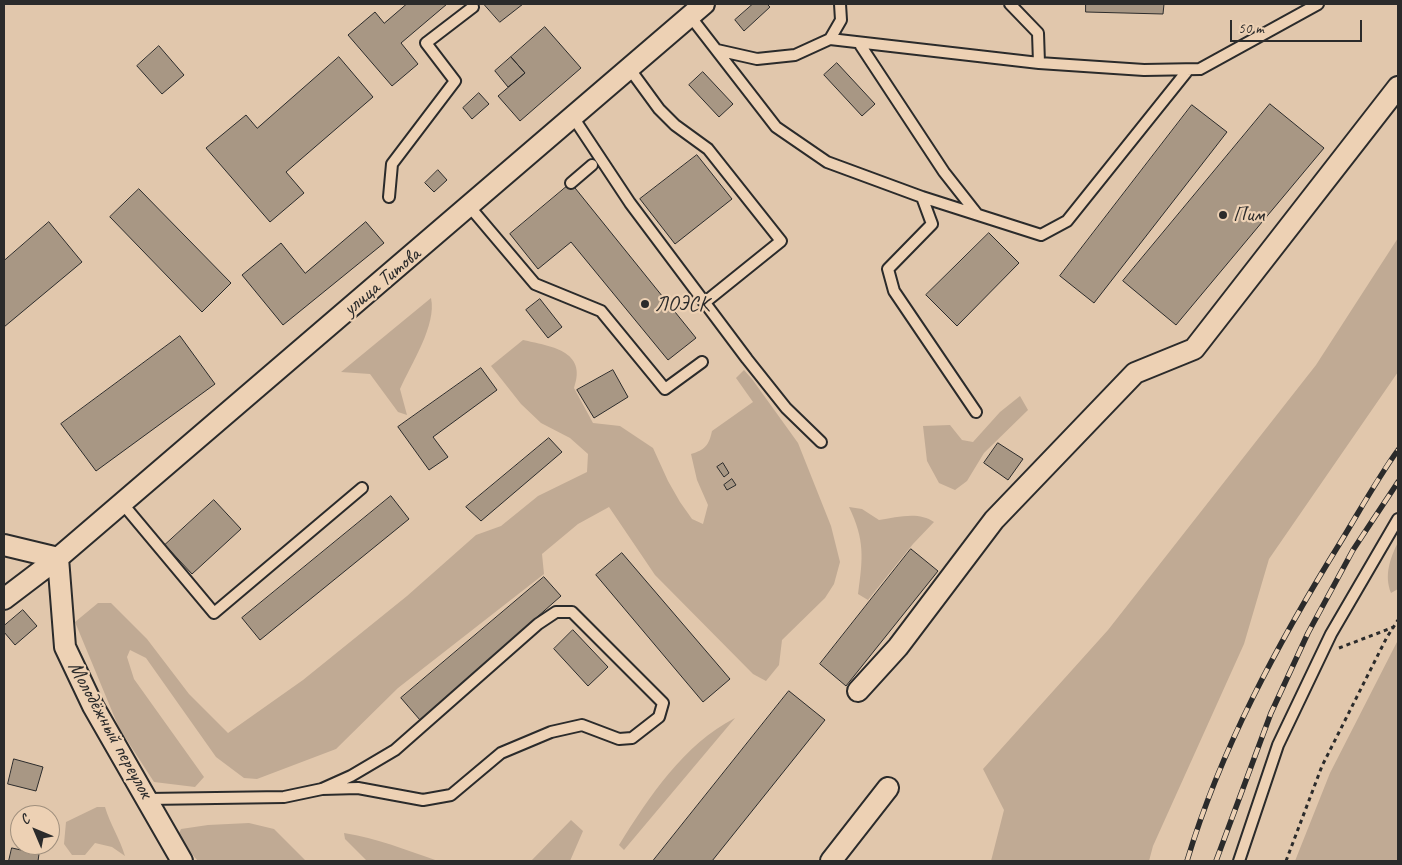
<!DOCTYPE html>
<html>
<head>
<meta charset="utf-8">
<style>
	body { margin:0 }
	#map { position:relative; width:1402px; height:865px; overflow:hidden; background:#e1c7ac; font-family:Caveat,sans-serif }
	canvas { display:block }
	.frame { position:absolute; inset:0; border:5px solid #2b2b2b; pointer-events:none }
	.north { position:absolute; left:10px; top:805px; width:50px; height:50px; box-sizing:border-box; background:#edd1b4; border:1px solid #9f8f7d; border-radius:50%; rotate:315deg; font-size:14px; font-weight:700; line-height:20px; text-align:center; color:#2b2b2b }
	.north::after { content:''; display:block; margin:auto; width:18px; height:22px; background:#2b2b2b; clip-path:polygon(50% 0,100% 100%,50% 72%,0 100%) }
	.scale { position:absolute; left:1230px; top:20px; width:132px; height:22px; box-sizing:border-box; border:2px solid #2b2b2b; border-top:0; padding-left:6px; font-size:15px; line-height:18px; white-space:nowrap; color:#2b2b2b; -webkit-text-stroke:4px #edd1b4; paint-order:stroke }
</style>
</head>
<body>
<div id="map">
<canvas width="1402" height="865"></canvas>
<div class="frame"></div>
<div class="north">С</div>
<div class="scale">50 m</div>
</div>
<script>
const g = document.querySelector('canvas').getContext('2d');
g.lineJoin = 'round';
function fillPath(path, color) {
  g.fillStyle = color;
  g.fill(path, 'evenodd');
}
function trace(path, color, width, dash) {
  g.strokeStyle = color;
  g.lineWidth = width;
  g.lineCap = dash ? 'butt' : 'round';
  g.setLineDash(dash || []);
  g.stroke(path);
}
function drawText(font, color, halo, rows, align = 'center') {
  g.font = font + ' Caveat,sans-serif';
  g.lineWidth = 4.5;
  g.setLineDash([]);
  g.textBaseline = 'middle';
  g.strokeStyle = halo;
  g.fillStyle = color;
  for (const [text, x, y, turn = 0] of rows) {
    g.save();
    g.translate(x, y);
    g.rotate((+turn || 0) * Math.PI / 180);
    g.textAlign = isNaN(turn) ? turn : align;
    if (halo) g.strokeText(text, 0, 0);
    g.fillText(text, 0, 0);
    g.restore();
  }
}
const green = new Path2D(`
	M1398,238v134l-129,187 -25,85 -91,202 -4,15h-158l13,-51 -21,-41 125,-139 208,-265z
	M431,298c6,27 -20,66 -31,91l7,26 -9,-3 -28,-38 -29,-2z
	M523,340c26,6 65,10 51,48l19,35 27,3 33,22 15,33 12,21 12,17 11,5 5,-19 -11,-25 -6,-26c14,-4 18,-9 21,-23l41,-29 -17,-24 8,-8 8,9 46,64 33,83 9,36 -6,22 -9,14 -43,42 -3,25 -13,16 -13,-7 -98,-99 -46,-68 -31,17 -36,30 2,20 -146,114 -62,61 -79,30 -13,-1 -28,-21 -70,-99 -16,-8 -3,7 7,22 70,98 -9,10 -41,-5 -35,-54 -44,-106 23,-19h13l36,36 42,55 39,39 75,-53 104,-84 69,-61 25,-9 37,-30 49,-24 1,-18 -18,-16 -29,-15 -20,-19 -30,-38z
	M1020,396l8,14 -44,43 -17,28 -12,9 -16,-7 -12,-22 -4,-35 27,-1 12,15 11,2 27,-30z
	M849,507l13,2 17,11c18,-3 40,-9 55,2l-21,22 -45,56 -10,-6c5,-36 7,-54 -9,-87z
	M1398,542v47l-7,4c-7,-18 -1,-34 7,-51z
	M1398,640v221h-103l35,-88z
	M735,718l-111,132 -5,-5c30,-48 65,-101 116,-127z
	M97,807h8c5,17 15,32 20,49l-13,-9 -17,-4 -10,12h-13l-8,-11 2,-22z
	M571,820l12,11 -13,30h-39z
	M249,823l25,6 32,32h-108l-21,-24 4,-8 27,-4z
	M344,833c33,5 62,17 94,28h-71l-22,-22z`);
const building = new Path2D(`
	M407,4h40l-46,39 17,21 -26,22 -44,-51 27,-23 9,11z
	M484,4h39l-23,18z
	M753,4h14l3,3 -26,24 -9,-11z
	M1086,4h78l-1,10 -77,-2z
	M545,27l36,41 -61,53 -22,-25 27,-23 -14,-16z
	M159,46l25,29 -22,19 -25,-28z
	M339,57l34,40 -87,75 18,21 -34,29 -64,-74 40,-33 11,13z
	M511,57l14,16 -17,14 -13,-16z
	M837,63l38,41 -13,12 -38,-41z
	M703,72l30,32 -14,13 -30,-32z
	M479,93l10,11 -17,15 -9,-11z
	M1270,104l54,44 -148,177 -53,-44z
	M1192,105l35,27 -133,171 -34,-27z
	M697,155l35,44 -57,45 -35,-45z
	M438,170l9,10 -13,12 -9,-9z
	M571,183l125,155 -28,22 -97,-118 -33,27 -28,-35z
	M139,189l92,94 -29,29 -92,-95z
	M49,222l33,40 -78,65v-66z
	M366,222l18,21 -101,82 -41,-50 39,-32 24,30z
	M989,233l30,30 -62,63 -31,-31z
	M540,299l22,28 -14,11 -22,-28z
	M180,336l35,48 -119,87 -35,-47z
	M481,368l16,22 -64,47 15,20 -19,13 -31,-43z
	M613,370l15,27 -34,21 -17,-28z
	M549,438l13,14 -81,69 -15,-14z
	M998,443l25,16 -15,21 -24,-17z
	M723,463l6,10 -5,4 -7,-10z
	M732,479l4,6 -9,5 -3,-5z
	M391,496l18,23 -149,121 -18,-22z
	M214,500l27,29 -49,45 -27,-29z
	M911,549l27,22 -92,115 -26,-22z
	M622,553l108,126 -27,23 -107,-127z
	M544,577l17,19 -141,124 -19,-22z
	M23,610l14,16 -22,19 -11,-13v-6z
	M573,630l35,37 -20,19 -34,-37z
	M789,691l36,29 -113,141h-59z
	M14,759l29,8 -7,24 -28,-7z
	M12,848l27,6 -1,7h-29z`);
const path = new Path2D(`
	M1339,648l55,-21
	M1286,861l36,-95 65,-129 11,-17`);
const lane = new Path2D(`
	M1010,4l28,29 1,30
	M690,16l86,111 51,35 95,35 10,27 -44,45 6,22 82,121
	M830,39l209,24 105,7 56,-1 118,-65
	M859,43l85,129 33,42
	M717,50l40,9 38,-4 35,-16 11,-19 -1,-16
	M629,68l30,41 16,16 33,24 73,92 -77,62
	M573,117l57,86 117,156 39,49 35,34
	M571,183l21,-18
	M389,197l3,-33 63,-83 -29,-38 47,-36
	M922,197l119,38 26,-14 121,-151
	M469,206l66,78 66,27 64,78 37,-27
	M122,503l92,110 148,-125
	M148,799l136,-2 38,-8 29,-13 44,-26 143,-126 18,-12h16l91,91 -4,14 -27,21 -13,1 -37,-14 -31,7 -50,21 -50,42 -28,5 -65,-12 -36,1
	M1239,861l39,-116 53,-111 67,-115`);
const street = new Path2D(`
	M4,545l54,13
	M58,558l7,89 28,59 89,155
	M4,599l54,-41 646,-554
	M858,691l40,-44 96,-127 141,-147 59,-24 204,-262
	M831,861l57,-73`);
const rail = new Path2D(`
	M1187,861c34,-113 91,-218 153,-318 19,-31 37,-64 58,-93
	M1216,861l55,-148 37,-80 45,-83 45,-68`);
const markers = [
	[1223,215,5,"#2b2b2b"],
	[645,304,5,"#2b2b2b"]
];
const poiNames = [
	["Пим",1233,215],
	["ЛОЭСК",655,304]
];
const streetNames = [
	["улица Титова",382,282,-40],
	["Молодёжный переулок",110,730,61]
];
fillPath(green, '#c0aa94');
fillPath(building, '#a89784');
trace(building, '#2b2b2b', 1);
trace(lane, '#2b2b2b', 14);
trace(street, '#2b2b2b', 24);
trace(path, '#2b2b2b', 3, [4, 4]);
trace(lane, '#edd1b4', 10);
trace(street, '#edd1b4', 20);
trace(rail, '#2b2b2b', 5.5);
trace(rail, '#edd1b4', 4, [11]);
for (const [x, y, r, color] of markers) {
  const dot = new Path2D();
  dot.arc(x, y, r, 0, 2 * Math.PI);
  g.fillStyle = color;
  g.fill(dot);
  trace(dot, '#edd1b4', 2);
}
drawText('21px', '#2b2b2b', '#edd1b4', poiNames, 'left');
drawText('21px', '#2b2b2b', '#edd1b4', streetNames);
</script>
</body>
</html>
